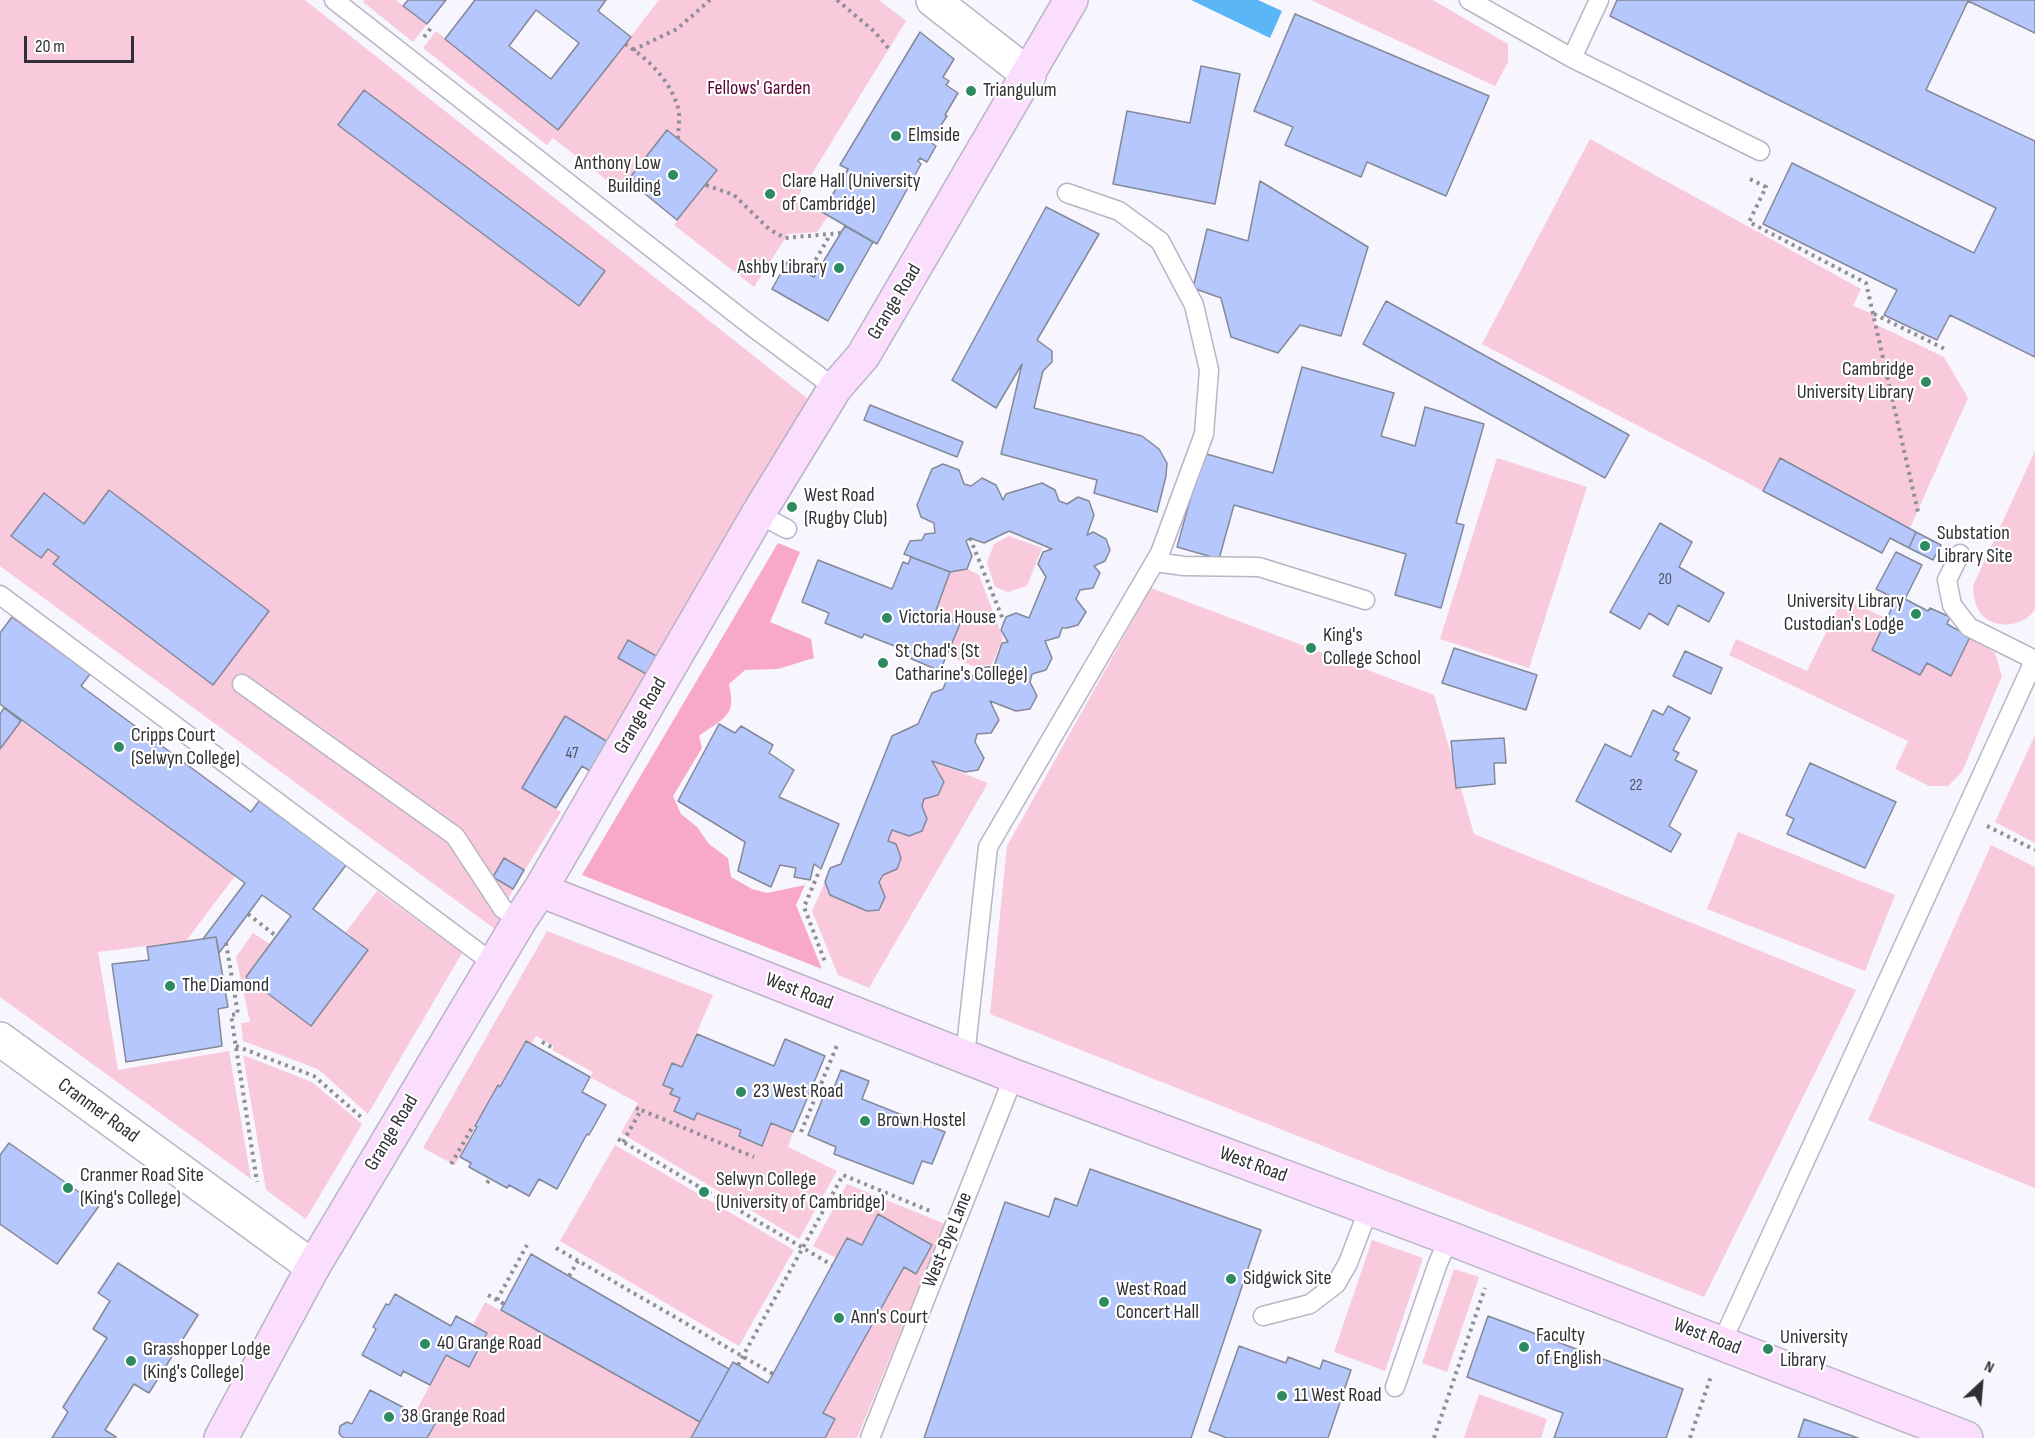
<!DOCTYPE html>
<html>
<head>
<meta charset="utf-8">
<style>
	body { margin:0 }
	#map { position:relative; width:2035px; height:1438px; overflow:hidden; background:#f7f5fe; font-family:"Sofia Sans Condensed",sans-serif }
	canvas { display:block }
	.north { position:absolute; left:1951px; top:1354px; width:60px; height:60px; -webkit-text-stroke:4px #fff; paint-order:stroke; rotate:26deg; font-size:16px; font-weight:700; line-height:24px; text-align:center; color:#302f35 }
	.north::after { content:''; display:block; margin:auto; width:21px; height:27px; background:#302f35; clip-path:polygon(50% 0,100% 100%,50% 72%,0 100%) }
	.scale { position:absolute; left:24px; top:36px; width:110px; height:27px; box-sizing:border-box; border:3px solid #302f35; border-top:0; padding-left:8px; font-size:18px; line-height:21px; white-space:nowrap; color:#302f35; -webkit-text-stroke:4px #fff; paint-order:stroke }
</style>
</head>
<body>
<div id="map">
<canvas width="2035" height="1438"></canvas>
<div class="north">N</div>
<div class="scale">20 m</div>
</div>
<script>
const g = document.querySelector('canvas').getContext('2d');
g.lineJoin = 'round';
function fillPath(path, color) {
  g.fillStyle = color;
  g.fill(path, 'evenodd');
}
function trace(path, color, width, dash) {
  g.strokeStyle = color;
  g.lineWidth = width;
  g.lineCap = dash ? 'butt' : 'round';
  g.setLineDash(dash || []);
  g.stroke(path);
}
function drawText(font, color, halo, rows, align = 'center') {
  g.font = font + ' "Sofia Sans Condensed",sans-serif';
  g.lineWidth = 4.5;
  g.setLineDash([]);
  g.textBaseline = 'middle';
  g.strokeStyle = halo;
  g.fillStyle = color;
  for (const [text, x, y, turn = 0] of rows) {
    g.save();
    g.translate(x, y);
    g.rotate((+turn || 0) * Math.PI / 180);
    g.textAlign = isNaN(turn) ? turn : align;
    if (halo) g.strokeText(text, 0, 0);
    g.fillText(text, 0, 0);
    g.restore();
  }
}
const green = new Path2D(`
	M0,0h305l503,399 -200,343 -43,-26 -43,72 39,24 -48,77 -18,40 -495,-363z
	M365,0h31l31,24 -14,18 -50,-40z
	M659,0h220l27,21 -109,177 31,18 -11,16 -29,2 -34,53 -80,-62 43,-55 -49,-40 -49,60 -66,-52 -6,7 -124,-97 13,-17 122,99z
	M1311,0h122l75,44v18l-13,24z
	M1590,139l271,150 -8,17 20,8 2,10 69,33 24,41 -58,130 -130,-70 -17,33 -281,-147z
	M2035,451v158c-11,18 -40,21 -54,5 -7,-9 -7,-18 -8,-28z
	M1497,458l90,29 -58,181 -89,-29z
	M1009,536l33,12 -15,38 -19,6 -13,-5 -8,-24 7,-19z
	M967,569l12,6 24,63 -11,26 -17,3 -28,-12 12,-31 -23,-11 14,-41z
	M1151,588l283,107 40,139 382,156 -152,307 -714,-283 17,-168z
	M1843,598l44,21 -15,31 48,25 7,-12 24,13 19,-39 25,16 7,23 -40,96 -14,14h-19l-34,-17 13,-28 -179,-86 7,-16 71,32z
	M21,721l214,155 -49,65 -88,11 20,118 111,-19 22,128 -251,-182v-248z
	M2035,735v108l-40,-21z
	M932,761l56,22 -119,205 -31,-13 -26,-64 13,-29 6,13 36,16 12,-2 6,-12 -6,-15 17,-37 -8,-4 4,-11 17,6 13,-5 5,-12 -5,-13 2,-7 14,-4 6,-13z
	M1738,832l157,63 -30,76 -158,-62z
	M1991,845l44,22v321l-167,-68z
	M377,891l85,62 -94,161 -50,-45 -75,-28 -2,-18 9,-1 -14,-65 17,-24 17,11 -24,33 122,-27 -22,-18z
	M547,931l166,64 -31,72 -10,-4 -9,22 9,4 -1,5 9,4 -6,14 20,8 3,-7 44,17 -2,7 23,9 9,-23 22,9 -5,15 49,24 -38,68 -178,-106 17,-30 -48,-26 3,-5 -41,-22 2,-4 -18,-10 -5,8 -5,-3 -26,46 -2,-2 -43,80 -32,-17z
	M243,1055l69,27 50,42 -56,95 -40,-29z
	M615,1145l179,105 -55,96 -179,-105z
	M847,1184l98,40 -88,214h-32l-2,-25 81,-146 12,7 15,-29 -53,-31 -16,31 -15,-7 -11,20 -23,-12z
	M1372,1240l51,18 -38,113 -51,-19z
	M1454,1269l25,8 -32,95 -25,-9z
	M485,1302l215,120 -9,16h-264l8,-14 -20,-11 31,-58 23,11 18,-32 -14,-9z
	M1479,1394l68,25 -6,19h-77z`);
const forest = new Path2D(`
	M778,543l22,9 -30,70 41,17 3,19 -36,11 -33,1 -16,14c1,6 3,14 2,20 -1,15 -21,23 -32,32l3,12 -29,48 8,18 16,13 12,17 19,14 3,19 21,12 15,4 38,-8 -9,20 26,64 -240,-94z`);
const water = new Path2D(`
	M1191,0h67l24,11 -12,27z`);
const building = new Path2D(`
	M408,0h38l-19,24 -24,-18z
	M475,0h131l-8,11 33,26 -73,93 -113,-91zM536,10l43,33 -28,36 -42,-33z
	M1617,0h418v33l-67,-32 -42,89 109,51v216l-85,-42 -13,25 -53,-25 13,-25 -134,-66 29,-61 182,90 22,-45 -386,-192z
	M1295,14l194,82 -43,100 -79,-34 -6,15 -76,-32 8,-18 -39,-16z
	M920,32l34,27 -11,18 6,4 -3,4 12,8 -13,22 2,1 -17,26 6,4 -9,16 -7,-4 -2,3 3,3 -44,80 -55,-32 26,-43 -8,-4z
	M1201,66l39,8 -25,130 -102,-20 14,-73 63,12z
	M364,90l241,181 -26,35 -241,-181z
	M667,130l50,40 -40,50 -49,-40z
	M1260,181l108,66 -27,89 -41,-11 -22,28 -47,-16 -10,-39 -28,-10 14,-59 41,12z
	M1046,207l53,27 -62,106 15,11v11l-9,9 -9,37 108,28 17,13 8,14 -1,13 -9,36 -63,-19 3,-13 -96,-26 21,-90 -26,44 -44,-28z
	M845,226l28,16 -45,79 -56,-32 15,-27 27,15z
	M1386,301l243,134 -24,43 -242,-134z
	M1302,367l92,26 -13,43 34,10 10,-39 59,17 -28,99 8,2 -23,83 -46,-13 11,-41 -172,-49 -15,54 -42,-12 26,-94 70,20z
	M870,405l93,37 -6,15 -93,-37z
	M1780,458l136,74 -7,16 -19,-10 -8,15 -119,-62z
	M943,464l16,6 5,14 7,2 11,-8 14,7 7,15 3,-6 36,-11 13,7 4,11 8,3 11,-7 11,4 5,14 -7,20 6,-3 13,7 4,11 -5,11 -11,5 6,7 -7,15 -13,2 -4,9 10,13 -8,13 -11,3h-5l-3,9 -14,4 7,17 -6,12 -14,4 -2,8 7,14 -7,13 -14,2 -26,-10 9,19 -8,13 -14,1 -2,8 9,16 -6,12 -13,2 -33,-11 12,21 -6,13 -14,4 -2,7 5,13 -5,12 -13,5 -17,-6 -4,11 8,3 5,14 -4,11 -14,6 -4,7 6,15 -6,13 -12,1 -37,-16 -5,-13 5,-14 11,-4 51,-128 26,-12 14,-31 11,-4 6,-15 12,-3 16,7 3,-10 14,-2 8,-23 6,-1 -7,-12 5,-13 10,-4 13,5 17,-41 -8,-13 5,-12 9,-3 -43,-18 -25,12 -14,-5 -4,3 6,15 -5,13 -17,3 -46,-18 6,-13 12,-1 3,-6 10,-1 -1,-10 -13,-6 -4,-12 15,-36z
	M109,490l160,121 -56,74 -160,-121 6,-7 -11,-8 -7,9 -30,-22 33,-43 40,31z
	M1660,523l32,19 -13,25 45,26 -15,29 -31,-17 -10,20 -19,-12 -9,16 -30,-17z
	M1916,532l25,13 -8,15 -24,-12z
	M1896,552l26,13 -17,34 23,12 2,-3 20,9 -3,7 23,13 -19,39 -24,-13 -7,12 -48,-25 24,-51 -20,-10z
	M911,557l39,15 -15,41 25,11 -20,47 -40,-17 2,-5 -38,-15 -2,4 -37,-15 4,-10 -27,-11 16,-42 74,29 11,-27 5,2z
	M12,617l78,57 -9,12 170,126 8,-11 87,64 -33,44 55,41 -57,76 -65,-49 45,-61 -29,-21 -43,58 -3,-16 -13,2 42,-56 -245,-179v-71z
	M628,640l30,17 -10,18 -30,-17z
	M1454,648l83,27 -11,35 -84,-27z
	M1685,651l37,17 -11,26 -38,-18z
	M1668,706l22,12 -17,32 6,3 -4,7 22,11 -28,55 12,8 -10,18 -95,-51 29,-57 26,13 22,-47 10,5z
	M4,708l17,13 -21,28v-35z
	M565,716l43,26 -18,29 -8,-5 -26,42 -34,-20z
	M719,724l16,9 6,-7 32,19 -4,8 25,17 -15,27 60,27 -18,45 -7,-5 -4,16 -16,-3 2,-9 -16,-3 -9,22 -33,-16 7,-29 -67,-41z
	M1504,738l2,25h-12l1,21 -39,4 -5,-47z
	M1810,763l86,39 -31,66 -78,-34 7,-15 -8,-4z
	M504,858l20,12 -11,19 -20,-12z
	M216,937l12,70 -10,2 4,37 -96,16 -14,-98 37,-4 -2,-13z
	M697,1034l77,32 11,-27 40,17 -32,76 -22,-9 -9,23 -23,-10 2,-6 -44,-17 -3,7 -20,-9 6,-13 -10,-4 3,-5 -10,-4 9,-22 10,4z
	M526,1041l64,36 -8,15 24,13 -17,30 -2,-1 -30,55 -18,-10 -10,17 -20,-11 -2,3 -38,-21 2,-4 -11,-6 17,-30 -2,-1 23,-41 2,2z
	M841,1070l28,11 -7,18 83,33 -13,32 -10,-3 -9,23 -79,-30 2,-7 -28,-12 16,-40 6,2z
	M9,1143l90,63 -42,58 -57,-40v-69z
	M1090,1169l171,61 -70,208h-267l81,-236 44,15 6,-19 22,8z
	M878,1214l54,31 -16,29 -12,-7 -81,146 12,6 -10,19h-134l42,-76 35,21 79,-145 15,7z
	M531,1254l198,115 -29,53 -199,-112z
	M118,1263l80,52 -49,78 -15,-9 -29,46 11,7 -1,1h-63l16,-26 -5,-5 44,-69 -14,-9 17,-28 -12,-8z
	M395,1294l56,32 5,-10 31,17 -18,34 -23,-12 -16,30 -27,-14 -2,5 -39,-21 14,-26 -3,-2 13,-23 3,1z
	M1488,1316l195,73 -17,49h-112l9,-25 -96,-36z
	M1239,1346l47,17 2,-6 32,12 3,-9 28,10 -23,68h-101l-18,-7z
	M370,1390l65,34 -8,14h-83l-3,-2 -2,-3 1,-7 7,-4 5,2z
	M1804,1419l54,19h-60z`);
const path = new Path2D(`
	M837,0l38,32 14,17
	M424,37l7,-9
	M625,44c22,14 44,35 52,61 4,10 1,24 1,34
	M633,50l44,-21 33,-29
	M938,130l13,7
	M1750,179l16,8 -17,35 117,61 52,229
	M706,185l28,10 35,34 16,9 56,-5
	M808,273l22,-38
	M1874,314l73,36
	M970,538l34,84
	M1987,826l48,24
	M818,874l-14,33 21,55
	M248,914l28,22
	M226,943l12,71 -7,1 26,167
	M542,1042l11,6
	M236,1046l78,30 47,41
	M636,1108l5,2
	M801,1132l37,-89
	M618,1139l214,126
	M623,1142l18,-32 113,47
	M451,1164l21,-36 3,2
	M487,1183l3,-4
	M556,1248l217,126
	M569,1276l9,-15
	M488,1295l16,9
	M497,1300l30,-55
	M738,1365l105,-190 87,36
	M1434,1438l51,-150
	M1690,1438l21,-62`);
const lane = new Path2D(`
	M334,0l416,325 85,63
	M1469,0l103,58 188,93
	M1572,58l27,-58
	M758,514l29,15
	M1960,554l-13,26 5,25 17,22 66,33
	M1155,562l29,4 75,1 106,33
	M0,595l494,369
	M242,684l213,152 48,73 17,11
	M965,1056l23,-209 172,-294 44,-119 5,-64 -15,-65 -34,-64 -41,-30 -52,-18
	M1263,1316l47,-12 26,-20 12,-21 21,-55
	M1722,1342l313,-683
	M1395,1387l43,-124 11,-25
	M870,1438l144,-362`);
const street = new Path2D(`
	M933,0l96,75
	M0,1039l313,228`);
const secondary = new Path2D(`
	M540,890l474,186 435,162 517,200
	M221,1438l92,-171 207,-347 20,-30 218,-376 77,-126 28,-32 208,-356`);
const markers = [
	[971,91,6,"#2d8a61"],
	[896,136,6,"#2d8a61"],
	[673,175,6,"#2d8a61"],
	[770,194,6,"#2d8a61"],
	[839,268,6,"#2d8a61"],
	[1926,382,6,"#2d8a61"],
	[792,507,6,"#2d8a61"],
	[1925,546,6,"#2d8a61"],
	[1916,614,6,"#2d8a61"],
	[887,618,6,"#2d8a61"],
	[1311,648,6,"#2d8a61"],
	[883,663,6,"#2d8a61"],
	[119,747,6,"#2d8a61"],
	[170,986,6,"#2d8a61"],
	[741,1092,6,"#2d8a61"],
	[865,1121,6,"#2d8a61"],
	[68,1188,6,"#2d8a61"],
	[704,1192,6,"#2d8a61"],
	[1231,1279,6,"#2d8a61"],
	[1104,1302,6,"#2d8a61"],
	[839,1318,6,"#2d8a61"],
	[425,1344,6,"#2d8a61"],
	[1524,1347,6,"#2d8a61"],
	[1768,1349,6,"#2d8a61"],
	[131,1361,6,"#2d8a61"],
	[1282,1396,6,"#2d8a61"],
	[389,1417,6,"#2d8a61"]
];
const numberNames = [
	["20",1665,580],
	["47",572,754],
	["22",1636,786]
];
const parkNames = [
	["Fellows' Garden",759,89]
];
const poiNames = [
	["Triangulum",983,91],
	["Elmside",908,136],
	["Anthony Low",661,164,"right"],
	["Building",661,187,"right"],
	["Clare Hall (University",782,182],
	["of Cambridge)",782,205],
	["Ashby Library",827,268,"right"],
	["Cambridge",1914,370,"right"],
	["University Library",1914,393,"right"],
	["West Road",804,496],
	["(Rugby Club)",804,519],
	["Substation",1937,534],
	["Library Site",1937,557],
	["University Library",1904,602,"right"],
	["Custodian's Lodge",1904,625,"right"],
	["Victoria House",899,618],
	["King's",1323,636],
	["College School",1323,659],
	["St Chad's (St",895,652],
	["Catharine's College)",895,675],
	["Cripps Court",131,736],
	["(Selwyn College)",131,759],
	["The Diamond",182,986],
	["23 West Road",753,1092],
	["Brown Hostel",877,1121],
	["Cranmer Road Site",80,1176],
	["(King's College)",80,1199],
	["Selwyn College",716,1180],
	["(University of Cambridge)",716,1203],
	["Sidgwick Site",1243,1279],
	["West Road",1116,1290],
	["Concert Hall",1116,1313],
	["Ann's Court",851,1318],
	["Faculty",1536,1336],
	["of English",1536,1359],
	["University",1780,1338],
	["Library",1780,1361],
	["40 Grange Road",437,1344],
	["Grasshopper Lodge",143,1350],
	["(King's College)",143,1373],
	["11 West Road",1294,1396],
	["38 Grange Road",401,1417]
];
const streetNames = [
	["Grange Road",895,302,-59],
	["Grange Road",641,716,-60],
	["West Road",799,992,21],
	["Cranmer Road",98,1111,36],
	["Grange Road",392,1133,-59],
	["West Road",1253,1165,20],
	["West-Bye Lane",948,1240,-68],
	["West Road",1707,1337,21]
];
fillPath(green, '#f9c9dc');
fillPath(forest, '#f8a8c9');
fillPath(water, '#5bb6f8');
fillPath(building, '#b5c7fc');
trace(building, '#848997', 1.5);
trace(lane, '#b9b5c4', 21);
trace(street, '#b9b5c4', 36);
trace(secondary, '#b9b5c4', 36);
trace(path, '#908f96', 4, [3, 4.5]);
trace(lane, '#fff', 18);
trace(street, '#fff', 33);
trace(secondary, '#fbdefd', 33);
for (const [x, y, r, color] of markers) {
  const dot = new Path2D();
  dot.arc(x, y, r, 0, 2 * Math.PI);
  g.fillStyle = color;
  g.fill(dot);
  trace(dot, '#fff', 2);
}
drawText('16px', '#515567', null, numberNames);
drawText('20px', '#5d0237', '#fff', parkNames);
drawText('20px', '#302f35', '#fff', poiNames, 'left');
drawText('20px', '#302f35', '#fff', streetNames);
</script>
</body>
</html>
